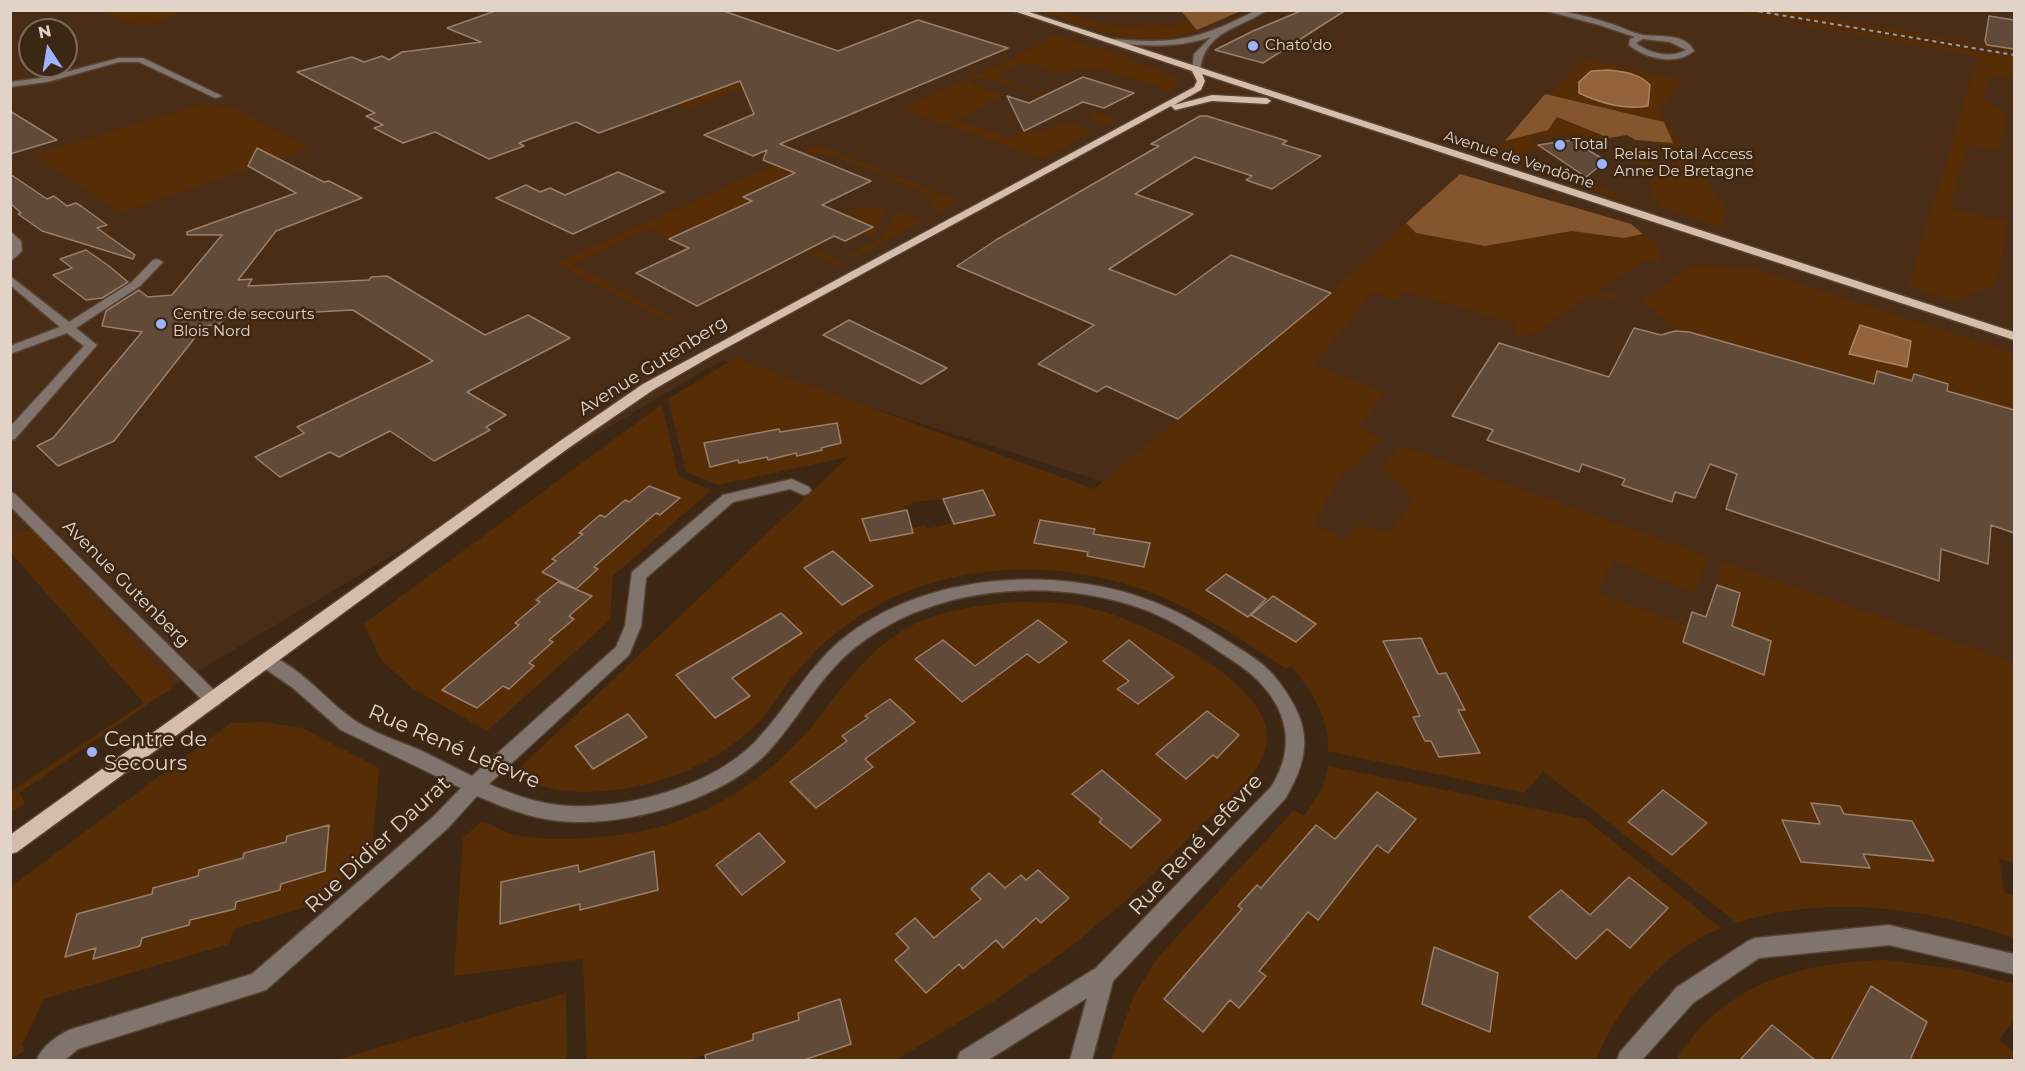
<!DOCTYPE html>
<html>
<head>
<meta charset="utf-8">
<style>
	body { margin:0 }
	#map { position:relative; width:2025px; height:1071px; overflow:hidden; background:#3c2715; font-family:Montserrat,sans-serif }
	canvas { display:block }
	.frame { position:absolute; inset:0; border:12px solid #e2d3c8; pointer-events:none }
	.north { position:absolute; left:18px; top:18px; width:60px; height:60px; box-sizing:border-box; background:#3c2715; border:2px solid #7e6c5d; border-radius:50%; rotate:348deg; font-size:16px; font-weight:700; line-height:24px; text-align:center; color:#e2d3c8 }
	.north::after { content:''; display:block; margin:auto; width:21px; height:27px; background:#9ab5fd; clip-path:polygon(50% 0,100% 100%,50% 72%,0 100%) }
</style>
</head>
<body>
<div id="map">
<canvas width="2025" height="1071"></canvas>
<div class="frame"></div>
<div class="north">N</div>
</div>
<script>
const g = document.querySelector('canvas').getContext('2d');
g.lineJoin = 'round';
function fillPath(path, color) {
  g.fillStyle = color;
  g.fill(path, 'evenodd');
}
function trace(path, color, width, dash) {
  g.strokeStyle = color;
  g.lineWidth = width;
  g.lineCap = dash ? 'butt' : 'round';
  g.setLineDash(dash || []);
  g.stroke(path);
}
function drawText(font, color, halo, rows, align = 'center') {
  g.font = font + ' Montserrat,sans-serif';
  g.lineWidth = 5;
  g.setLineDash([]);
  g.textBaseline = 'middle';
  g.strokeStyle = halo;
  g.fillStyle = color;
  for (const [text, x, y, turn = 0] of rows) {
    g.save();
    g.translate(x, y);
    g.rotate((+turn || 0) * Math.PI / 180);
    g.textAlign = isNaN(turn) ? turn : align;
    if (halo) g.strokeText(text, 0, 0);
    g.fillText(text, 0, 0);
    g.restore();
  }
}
const built = new Path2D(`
	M10,11h2004v750l-797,-243 -495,-158 -578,343 -133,-150zM30,30h36v36h-36z`);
const green = new Path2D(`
	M101,11h87c-13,3 -21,7 -32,11 -20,6 -37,-3 -55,-11z
	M1039,11h20l50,14 24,2 16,-3 20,3 20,-6 8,9c-53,24 -107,-3 -158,-19z
	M1725,11h12l277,46v22l-24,-3 -7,24 19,10 6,7 -9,34 -31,-6 -4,16 6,4 -9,1 -10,42 57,14 -11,61 -41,19 -48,-16 70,-230z
	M1760,11h27l227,38v3z
	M1054,35l49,14 66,25 6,4 3,8 -7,5 -13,-2 2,-2 -56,-17 -28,-1 -13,4 -15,-2 -16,-7h-11l-23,11 9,6 110,38 -11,5 -20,-6 9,-5 -106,-34h-16l-3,4 35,12 -49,24 55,19 18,-9 11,3c21,-10 30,-13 51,-1l-1,2 -47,26 -142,-50 113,-51z
	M1583,59l100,21 -24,31 71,103h-7l1,8 -2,6 -59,-20 -10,-9 -4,-18 27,-24 -5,-5 -18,-10 20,1 -9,-21 -115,-27z
	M744,74l16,7 -72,27 -26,-11z
	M202,104l29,2 79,42 -190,65 -87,-58z
	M1557,117l52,21 -32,4 -17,-7 -30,3 15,12 -22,2 9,8 -18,2 -22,-7 13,-14 43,-11z
	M819,145l140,56 -22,12c-4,-6 -8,-15 -13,-19 -17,-11 -92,-43 -109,-39 -10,3 -13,12 -21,18 -14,11 -35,15 -50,24l48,22 5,20 46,24 -6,3 -30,-15 -8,3 -82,-37 -48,22 -21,-11 -75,37 100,53 -6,3 -92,-47 -17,-12z
	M1650,146l7,2 7,5 -7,2 -9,11 -32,-10 -5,-5 17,-4z
	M1547,171l66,20 12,10 -87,-28z
	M875,207l15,4 -8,5 -9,21 -14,-3 13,-8 -32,-11 13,-6z
	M898,212l25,9 -69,37 -7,-3 33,-16z
	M1406,223l10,10 69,13 87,-15 52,7 19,-4c12,8 19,13 17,28l-17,-2 -45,32 20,2 -4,5 -26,-3 -55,38 -8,2 -10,-3v-9l-110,-33 -8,9 -24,-8 -60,73 72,27 -26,35 23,12 -45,42 -24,44 34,14 10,-15 33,9 23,-34 -31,-32 21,-21 306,111 -15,36 -82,-33 -14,33 90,33 -5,16 80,32 8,-33 -39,-15 8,-32 -23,-9 6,-23 291,101v200l-15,-5 5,34 10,4v42c-86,-30 -188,-44 -277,-15l-194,-152 -18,22 -197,-42c2,-32 -17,-62 -37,-85l-5,3c-45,-30 -91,-61 -142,-79 -103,-36 -223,-27 -309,44 -19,15 -36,33 -50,53 -9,12 -16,24 -27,36 -47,47 -116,70 -181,69 -23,-1 -45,-9 -66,-16l337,-319 -130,28 -32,-13 -18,-73 67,-41 359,131 237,-196zM813,428l8,22 -24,6 -1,-3 -27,6 -2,-2 -57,9 -6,-23 27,-6 1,2zM943,499l2,3 50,13 -41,9 -2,-5 -3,1 2,3 -24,6 -1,-4 -14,3 1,5 -43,8 -7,-22 42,-9 -1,-4 9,-1 -1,-3zM1041,520l53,10 -1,4 56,9 -5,24 -27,-4v-2l-28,-11 -55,-7zM1226,575l41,25 6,-4 43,28 -20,18 -44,-29 -4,4 -44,-26zM781,613l21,20 -38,24 -21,-21zM1421,638l17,36h8l19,35 -7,1 -27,31h-6l-12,-23 13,-5 -18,-36h-8l-17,-35zM709,655l41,40 -35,23 -39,-43zM628,714l19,23 -19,13 -53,-4zM1663,790l44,33 -35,32 -44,-33zM1811,804l33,10 25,54 -68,-6 -19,-42 67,6 -31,-8z
	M1702,265l50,3 262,85v57l-67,-19 1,-7 -36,-3 -38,3 -194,-53 -39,-29 48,-35z
	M662,404l16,72 33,14 -98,86 -3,44 -123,111 -75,-43 -31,-28 -17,-36zM649,486l31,13 -20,16 -4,-2 -20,18 -4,-2 -17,20 -21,18 3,3 -21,19 16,7 -23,20 4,3 -24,21 4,2 -24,21 4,3 -24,22 -6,-2 -26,22 -34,-18 76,-65 21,-23 -3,-2 22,-19 -16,-9 13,-11 -2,-2 29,-25 -3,-2 20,-17 5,2 20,-17 4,2z
	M10,527l8,7 13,-5 139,150 3,8 -154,106 6,10 -14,10v-22l133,-88 -133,-150z
	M1015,602c29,0 58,0 86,9 46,13 168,70 166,127 -1,17 -9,28 -18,41l-126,124 -54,45 -75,53 -98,59h-90l45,-16 -11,-45 -42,14 1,7 -46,14v6l-65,20h-101l-4,-101 -129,17 9,-138 18,-16c13,1 21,11 33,13 40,7 78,4 118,-2 76,-13 141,-56 188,-117 26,-34 51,-68 89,-89 32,-17 70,-22 106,-25zM1038,620l29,22 -28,21 -29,-22zM943,640l49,40 -30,22 -47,-43zM1129,640l44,37 -35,27 -20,-14 11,-9 -26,-20zM890,699l25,23 -50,37 7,8 -56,41 32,-65 -6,-7 26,-18 -3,-2zM1207,711l32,24 -22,22 -4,-2 -27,23 -30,-24zM1102,770l59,50 -30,28 -32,-26 3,-3 -30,-25zM759,834l26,28 -43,32zM654,851l4,39 -77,20 -1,-6 -79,20v-42l77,-17 1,8zM1039,870l30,28 -27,25 -6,-5 -32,30 -8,-8 -33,29 -4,-5 -33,29 -30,-33 13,-12 -13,-14 19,-16 19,20 33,-28 20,-6 -16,-15 18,-16 16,15 15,-13 6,5z
	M265,722l37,6 77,40 -7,82 -56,54 -83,25 -4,15 -185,55 -22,46 3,5 -14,10v-173l220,-164zM329,825l-4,41 -44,17 -1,7 -44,12 -1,7 -45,11 -1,5 -47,13 -2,8 -46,13 2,-11 -30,8 86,-62 1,-6 45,-12 1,-6 44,-12 1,-5 42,-11 2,-6z
	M1328,766l257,53 136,109c-58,23 -102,76 -125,132h-485l23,-65 24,-38 136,-147 10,6 19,-29zM1377,792l39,27 -28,34 -41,-28zM1316,826l49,34 -47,59 -10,-7 -49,59 7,5 -27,32 -9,-8 -27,32 -39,-33 27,-32 37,-21 -10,-10 24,-27 -4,-3 28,-18zM1629,878l39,30 -38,40 -23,-19 -31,30 -47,-42 32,-26 29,24zM1434,947l64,26 -8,59 -68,-28z
	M1888,960l74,10 52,14v36l-15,20 15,12v8h-104l17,-38 -56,-36 -28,52 32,22h-60l-43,-35 -32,35h-65c10,-13 20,-28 32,-39 49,-47 116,-60 181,-61z
	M566,993l1,67h-232z`);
const forest = new Path2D(`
	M1181,11h60l-44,19z
	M1545,94l119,28 9,21 -38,-3 -8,-5 -18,3 -52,-21 -9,13 -43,11z
	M1460,174l171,50 12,10 -19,4 -52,-7 -87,15 -69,-13 -10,-10z`);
const water = new Path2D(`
	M1609,70c14,2 30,3 41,15l-2,21c-23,4 -48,-3 -69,-13v-11l12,-11z
	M1860,325l51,16 -4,26 -58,-13z`);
const building = new Path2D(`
	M498,10h223l117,41 80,-31 90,28 -228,96 91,37 -49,24 51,22 -28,14 -11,-5 -137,70 -61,-33 53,-25 -20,-9 83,-38 -9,-4 52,-24 -32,-13 4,-10 -14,6 -49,-21 50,-21 -14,-33 -141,52 -23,-11 -57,21 5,3 -35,13 -54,-27 -32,11 -29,-15 9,-3 -17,-9 9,-3 -78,-41 55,-15 12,5 18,-6 7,4 13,-8 79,-10 -34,-14z
	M1303,10h43l-83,53 -48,-13 38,-19z
	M1989,16l25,4v29l-27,-4 -2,-4z
	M1083,77l51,16 -30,15 -21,-6 -59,29 -17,-35 22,7z
	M10,111l47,29 -47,14z
	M1200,116h7l80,25 -5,3 39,12 -49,33 -26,-9 6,-4 -57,-19 -60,37 58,20 -84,55 67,26 55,-40 100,38 -153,126 -72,-33 -9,6 -59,-28 56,-39 -137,-59 39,-26 163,-94 -8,-2z
	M1573,140l12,8 21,13 -20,16 -48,-32z
	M257,148l67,34 5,-1 33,17 -86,33 -38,49 14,-1 -4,7 121,-6 2,-3 16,-1 98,59 43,-20 42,23 -103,54 39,23 -20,12 4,3 -56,31 -44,-30 -51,26 -9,-5 -50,25 -25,-20 49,-24 -7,-6 136,-66 -80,-51 -128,7 -6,7 -15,2 -90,115 -56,25 -21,-20 16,-8 89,-106 -40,-6 4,-15 33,-21 9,7 24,-2 50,-60h-35v-3l109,-39 -48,-27z
	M618,172l46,20 -91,42 -77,-36 30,-13 14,7 10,-4 15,7z
	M10,174l37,25 7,-3 13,10 9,-3 5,3 26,19 -10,3 38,27 -2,4 -91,-28 -24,-17 3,-1 -11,-10z
	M86,250l23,16 19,16 -26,16 -16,2 -33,-25 19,-7 -12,-9z
	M849,320l98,48 -26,16 -98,-49z
	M1634,328l27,7 14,-4 14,1 185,52 3,-13 35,10 2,-7 34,10 -1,7 67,19v123l-23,-8 -3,39 -47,-15 -2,32 -213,-72 11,-35 -27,-10 -15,34 -20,-6 -3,10 -50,-17 3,-6 -43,-15 -3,8 -92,-32 6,-10 -41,-14 47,-73 110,34z
	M837,423l4,20 -20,5 1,2 -25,6 -1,-3 -28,7 -1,-3 -28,6 -1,-3 -28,7 -6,-24 75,-14 1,3z
	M649,486l31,12 -20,17 -4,-2 -62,54 4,2 -22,20 -34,-17 14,-11 -4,-2 31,-25 -4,-1 21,-18 5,2 20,-17 4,2z
	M983,490l12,25 -41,9 -11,-25z
	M907,510l6,23 -43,8 -8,-22z
	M1040,520l55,9 -2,5 57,9 -6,24 -57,-11 1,-4 -54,-9z
	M833,551l40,35 -31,19 -38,-37z
	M1226,574l40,25 -18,18 -42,-27z
	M558,582l34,14 -23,20 5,3 -25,21 4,2 -24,21 5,3 -25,23 -6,-3 -26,22 -35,-18 77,-65 -4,-2 25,-21 -4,-2z
	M1717,585l23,8 -8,33 39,15 -7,34 -81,-33 9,-30 14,5z
	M1273,596l43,28 -20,18 -45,-27z
	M781,613l21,20 -70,45 18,18 -35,22 -39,-43z
	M1038,620l29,22 -28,21 -12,-9 -65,48 -47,-43 28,-19 32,26z
	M1421,638l17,36 8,-1 19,37h-7l22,43 -41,4 -8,-16h-6l-12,-24 7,-1 -37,-75z
	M1129,640l45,37 -36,27 -21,-15 12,-8 -26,-20z
	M890,699l25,23 -50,37 8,8 -57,41 -26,-26 57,-41 -5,-5 26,-18 -3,-2z
	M1207,711l32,24 -22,23 -4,-3 -27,24 -30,-25z
	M628,714l19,23 -54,32 -18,-23z
	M1102,770l59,50 -30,28 -32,-26 3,-3 -30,-25z
	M1663,790l44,33 -35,32 -44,-33z
	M1377,792l39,27 -28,34 -11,-8 -59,75 -10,-8 -49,59 7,5 -27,32 -9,-8 -27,32 -39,-33 78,-90 -4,-3 19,-21 4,3 55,-63 19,14z
	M1811,803l29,3 4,8 68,7 22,40 -71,-7 7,14 -69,-6 -19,-42 38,4z
	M329,825l-4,46 -44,13 -1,6 -44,12 -1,7 -45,11 -1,5 -47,13 -2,8 -47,13 3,-11 -31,9 12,-43 75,-20 1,-6 45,-12 1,-6 44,-12 1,-5 42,-11 1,-6z
	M759,833l26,29 -43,33 -26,-30z
	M654,851l4,39 -78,20v-6l-80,20 1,-42 77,-17 1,7z
	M1038,870l31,28 -28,25 -5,-5 -33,30 -7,-8 -33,29 -4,-5 -33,29 -31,-33 14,-12 -13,-14 19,-16 19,20 47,-39 -10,-10 18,-16 16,15 16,-13 5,5z
	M1629,877l39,31 -38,40 -23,-19 -31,30 -47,-42 32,-27 29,25z
	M1434,947l64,26 -8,59 -68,-28z
	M1871,986l56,36 -17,38h-79z
	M840,999l11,45 -47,16h-98l-1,-5 48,-15v-6l46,-14 -1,-7z
	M1772,1025l43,35h-75z`);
const minor = new Path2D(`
	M1257,10h10c-27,19 -62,20 -67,60l-4,2 -4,-2 2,-16 17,-17c-36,12 -69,9 -106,5l-4,-2 4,-2c68,7 91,3 152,-28z
	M1543,10c23,0 47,7 69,14 9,3 21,9 31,11 16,2 43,-2 51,16 -18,15 -48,8 -65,-6l1,-6 5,-2 -36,-12zM1643,39l27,3 16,8c-16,9 -37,3 -50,-7z
	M119,58h24l79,38 -7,2 -76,-36h-20l-72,20 -37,5v-5l37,-5z
	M10,231l11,10 1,10 -12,11z
	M157,259l6,3 -23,24 -64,42 21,17 -82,94 -5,1v-13l74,-81 -17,-13 -57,21v-8l50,-19 -50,-42v-9l59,46 63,-40 21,-22z
	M792,479l17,8 2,3 -2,3 -5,2 -14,-6 -57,13 -87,76 -5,48 -12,29 -140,129c22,10 45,18 69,21 62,7 151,-17 196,-62 31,-32 52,-73 86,-102 77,-63 192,-74 284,-49 41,12 67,26 102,48 17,11 36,21 49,37 35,44 39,74 10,122l-172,182 -21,79h-22l17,-62 -99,62h-31l3,-8 136,-84 175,-181c26,-40 17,-80 -19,-112 -12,-11 -27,-19 -41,-29 -23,-15 -45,-29 -71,-38 -92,-32 -211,-22 -288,42 -35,29 -55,72 -87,105 -46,46 -142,73 -206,66 -29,-3 -56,-14 -82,-25l-30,33 -181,161 -188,59 -13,11h-28c4,-13 22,-26 35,-31l180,-55 181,-157 28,-29 -120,-58 -48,-42 -32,-22 -2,-5 2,-5c20,-6 63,40 79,53 23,21 54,30 82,42 17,8 33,17 50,25l144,-129 9,-21 7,-54 91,-77z
	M10,492l5,2 204,201 3,5 -3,5 -6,2 -6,-2 -197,-199z
	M1889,925l125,29v20l-125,-29 -130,13 -66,45 -51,57h-25l3,-8 57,-65 71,-46 7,-3z`);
const major = new Path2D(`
	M1011,10h12l991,322v8l-812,-266 3,7 -4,9 -27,15 38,-10 55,3 4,3 -4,3 -55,-3 -37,9 -4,-4 -456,248 -62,36 -83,57 -553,405 -7,2v-19l550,-394 83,-57 551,-297 3,-6 -5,-10z`);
const rail = new Path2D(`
	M1751,10l263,45`);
const markers = [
	[1253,46,6,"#9ab5fd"],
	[1560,145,6,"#9ab5fd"],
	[1602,164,6,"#9ab5fd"],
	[161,324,6,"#9ab5fd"],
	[92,752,6,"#9ab5fd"]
];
const farPoinames = [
	["Chato'do",1265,46],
	["Total",1572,145],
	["Relais Total Access",1614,155],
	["Anne De Bretagne",1614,172],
	["Centre de secourts",173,315],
	["Blois Nord",173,332]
];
const farStreetnames = [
	["Avenue de Vendôme",1519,160,18]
];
const streetNames = [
	["Avenue Gutenberg",653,366,-32],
	["Avenue Gutenberg",126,584,45]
];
const nearPoinames = [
	["Centre de",104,740],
	["Secours",104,764]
];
const nearStreetnames = [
	["Rue René Lefevre",454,747,23],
	["Rue Didier Daurat",378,845,-43],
	["Rue René Lefevre",1196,845,-47]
];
fillPath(built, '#492d17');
fillPath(green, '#562d05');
fillPath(forest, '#85552d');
fillPath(water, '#94633c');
trace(water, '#ab8566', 1.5);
fillPath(building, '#624a38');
trace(building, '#997f6c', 1.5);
trace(minor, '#574332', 3);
trace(major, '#574332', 3);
fillPath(minor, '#80746c');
fillPath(major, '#d5bcab');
trace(rail, '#ab9a8c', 2, [4, 4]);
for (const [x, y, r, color] of markers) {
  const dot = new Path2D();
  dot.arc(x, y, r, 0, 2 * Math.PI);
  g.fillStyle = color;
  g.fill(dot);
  trace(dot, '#3c2715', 2);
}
drawText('15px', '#e2d3c8', '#3c2715', farPoinames, 'left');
drawText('15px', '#e2d3c8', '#3c2715', farStreetnames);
drawText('18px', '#e2d3c8', '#3c2715', streetNames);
drawText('21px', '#e2d3c8', '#3c2715', nearPoinames, 'left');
drawText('21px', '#e2d3c8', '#3c2715', nearStreetnames);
</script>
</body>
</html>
